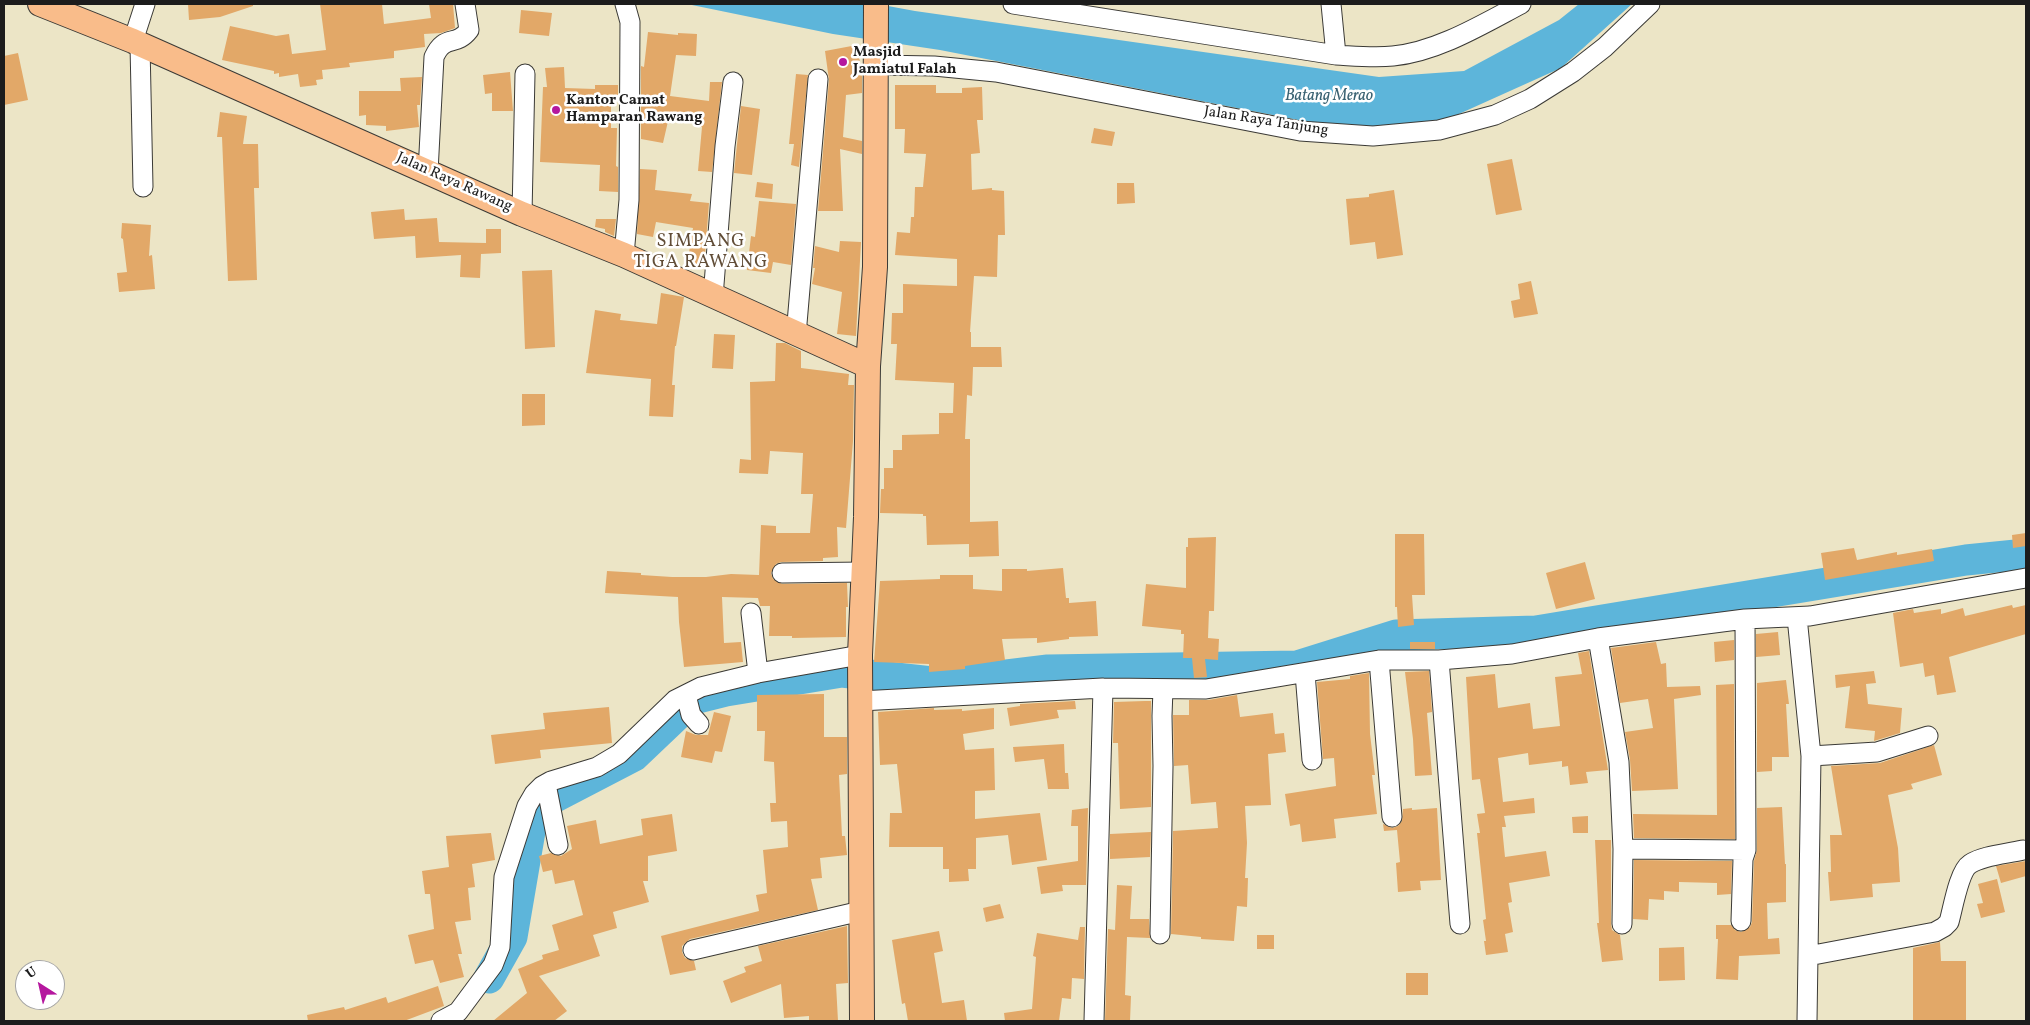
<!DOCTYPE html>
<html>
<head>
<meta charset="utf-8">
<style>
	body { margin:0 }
	#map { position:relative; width:2030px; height:1025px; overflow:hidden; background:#ece5c6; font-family:Vollkorn,serif }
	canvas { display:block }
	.frame { position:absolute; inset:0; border:5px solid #1c1c1c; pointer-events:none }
	.north { position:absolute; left:15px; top:960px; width:50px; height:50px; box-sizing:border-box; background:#fff; border:1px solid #a4a4a4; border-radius:50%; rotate:325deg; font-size:14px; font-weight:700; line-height:20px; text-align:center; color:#1c1c1c }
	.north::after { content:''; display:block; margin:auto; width:18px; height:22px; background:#b5179e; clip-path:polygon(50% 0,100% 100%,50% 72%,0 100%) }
</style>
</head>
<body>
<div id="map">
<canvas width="2030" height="1025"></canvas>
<div class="frame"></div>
<div class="north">U</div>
</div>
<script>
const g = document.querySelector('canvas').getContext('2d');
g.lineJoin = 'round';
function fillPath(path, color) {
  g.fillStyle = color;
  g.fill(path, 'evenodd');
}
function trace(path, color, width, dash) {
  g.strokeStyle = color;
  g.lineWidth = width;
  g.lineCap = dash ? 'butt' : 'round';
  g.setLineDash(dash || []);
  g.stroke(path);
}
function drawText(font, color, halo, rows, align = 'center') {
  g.font = font + ' Vollkorn,serif';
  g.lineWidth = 5;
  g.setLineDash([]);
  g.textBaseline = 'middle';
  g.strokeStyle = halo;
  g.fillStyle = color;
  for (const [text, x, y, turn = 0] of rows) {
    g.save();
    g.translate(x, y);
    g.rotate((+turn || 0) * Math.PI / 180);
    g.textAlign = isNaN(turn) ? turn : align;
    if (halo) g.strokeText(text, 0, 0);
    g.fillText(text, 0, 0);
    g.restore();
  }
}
const water = new Path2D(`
	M687,4h190l38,7 464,66 85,-6 95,-51 20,-16h53l-71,64 -111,50 -51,8h-70l-389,-76 -107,-16z`);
const river = new Path2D(`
	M489,978l23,-41 22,-129 100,-52 60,-57 32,-8 116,-19 99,11 107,-13 249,-4 99,-31 140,-4 430,-71 60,-6`);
const building = new Path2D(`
	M188,4h65v2l-33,11 -31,3z
	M320,4h62l2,20 47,-6 -2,-14h24l2,24 -14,5 -17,1 1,13 -31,4v7l-45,5 1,4 -28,3 1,9 -7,1 1,5 -17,2 -2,-13 -19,3v-4l-5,1v-3l-52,-11 8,-34 46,10 13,-2 3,20 34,-4z
	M521,10l31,3 -3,23 -30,-3z
	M648,32l30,3v-2l19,1 -1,22 -20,-1 -6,41 39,5 1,-19h12l-10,90 -14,-1 4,-44h-4v-7l-29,-3 -6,26 -22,-4v-73l3,1z
	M857,45l5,29v19l-16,2 -3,42 19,4v13l-22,-5 3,62h-25l11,-131 -4,-29z
	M18,53l10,47 -24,5v-49z
	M564,67l1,21 30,1v-4h23v13h-7v30h6l-1,38 2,1v25l-19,-1 1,-26 -60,-3 3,-75h4l-2,-19z
	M510,72l3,39h-21v-18l-7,1 -2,-19z
	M796,74l12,1 -9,92 -8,-2 3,-21h-5z
	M422,77l-2,28h-3l2,22 -33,4v-5l-20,-1v-10l-7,1v-25h42l-1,-13z
	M895,85h41v8h26v-5l20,-1 1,33h-6l3,33 -9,1 1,36 20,-2v2l12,1 1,44h-7l-1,42 -23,-1 -4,56h1v15h30l1,20h-29l-1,29 -5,-1 -2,44h5v83l28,-1 1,35 -30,1v-13l-42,1 -1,-29h-3v-2l-43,-1 1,-24h3v-21h9v-18h9v-15l37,-1v-21h14l1,-30 -59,-3 2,-36h-6l1,-31h11v-29l54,2v-27l-62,-4 2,-23 13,1 1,-16h3l1,-30h8l3,-33 -22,-1 1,-24h-10z
	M741,106l19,3 -8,66 -18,-2z
	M220,112l27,4 -4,28h15l1,44h-5l3,92 -29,1 -6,-144h-5z
	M1094,128l21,4 -3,14 -21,-3z
	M1512,159l10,51 -26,5 -9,-51z
	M640,169l17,1 -2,20 37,4 -2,7 19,2 -5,64 -17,-2 6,-37 -37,-6 -3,15 -16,-3z
	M757,182l16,2 -1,15 -17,-2z
	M1117,183h17l1,20 -18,1z
	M1394,190l9,65 -26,4 -2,-17 -25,3 -4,-46 23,-2v-3z
	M759,201l37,3 -5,61 -18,-3 -2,11 -24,-3 4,-34 4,1z
	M404,209l1,11 32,-2 2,24 47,1v-14h15v24l-20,1 -1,24 -20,-1 1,-22 -45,3 -1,-22 -41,3 -3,-27z
	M596,219h20l-2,17 -9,-4v-3l-10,-2z
	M122,223l29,2 -2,31 3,-1 3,34 -36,3 -2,-19 10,-1 -4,-33 -2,-1z
	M840,241l21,1 -5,94 -19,-2 5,-42 -30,-8 3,-16h-2l2,-22 24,6z
	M552,270l3,77 -30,2 -3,-78z
	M1531,281l7,33 -24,4 -3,-17 9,-2 -2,-15z
	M661,293l23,4 -8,49h-1l-3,39h3l-2,32 -24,-1 2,-37 -65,-6 9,-63 26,4 -1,6 37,4z
	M714,334l21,1 -2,34 -21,-1z
	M776,343h9l16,8v17l48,6 -1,11h6l-1,56 -7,87 -9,-1 1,30 -15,1v3l-42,1 -5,2 -5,9 2,6 9,5 65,-1 1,24h-2v30l-54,1v-2h-23l1,-30h-10l-2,-8 -36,-1 2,46 17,-1 2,20 -59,5 -5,-45 -1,-25 -73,-4 2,-22 34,2v2l31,2h34l25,-3 28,1 2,-50 15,1v7h34l3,-39h-12l2,-41 -33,-2 -2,23 -29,-1 1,-14 11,1 -1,-78 25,-1z
	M522,394h23v31l-23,1z
	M2026,533v13l-13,2 -1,-13z
	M1395,534h29l1,61h-13l2,30 -16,2 -1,-20h-2z
	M1216,537l-2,74h-5l-1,27 11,1 -1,21 -13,-1 2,18 -13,1 -2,-20h-9l1,-24h-3v-4l-39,-4 4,-42 40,4v-41h2v-9z
	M1854,548l3,12 40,-8v3l35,-6 2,12 -109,19 -4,-27z
	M1585,562l10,37 -39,10 -10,-36z
	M1063,568l3,30h3v5l27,-2 2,35 -29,1v2l-32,4v-5l-35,1 3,21 -40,6v3l-36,3v-8l-55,-2 6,-81 60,-2v-4h33v14l29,2v-22h25v2z
	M2012,605l1,3 13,-3v29l-77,23 7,35 -19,3 -3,-20 -9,2 -2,-14 -23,4 -7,-54 20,-4 1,4 27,-4v5l22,-6 2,8z
	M1778,632l2,23 -24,2v-23z
	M1734,640v20l-19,2 -1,-20z
	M1410,642h25v7h-25z
	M1656,642l5,22 5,-1 1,24 33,-1 1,9 -27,4 4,90 -46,2 -2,-31 -5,-28 28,-4 -5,-29 -28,4 -9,-55z
	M1589,651l19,119 -22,2 2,11 -18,2 -2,-19 -6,1v-6l-33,4 -1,-12 -30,5 5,44 31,-4 1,15 -31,3 2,11h-4l3,30 41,-6 4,25 -41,7 3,19 -4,1 5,29 -8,2 3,18 -22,3 -2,-14h2l-3,-21 3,-1 -9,-86h3l-3,-19 8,-1 -5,-34 -8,1 -6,-103 29,-3 3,34 32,-5 3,26 27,-3 -5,-49 27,-3 -4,-21z
	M1429,671l3,41 -5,1 5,62 -17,1 -2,-37 -8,-67z
	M1874,671l2,12 -10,1 2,20 34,4 -2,25 -26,8 1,-10 -30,-3 5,-42 -14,2 -1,-13z
	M1369,673l1,61 5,41h-3l5,39 -43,5 2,19 -34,4 -2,-18 -10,2 -5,-32 51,-8 -2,-28 -11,1 -6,-77 33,-3v-3z
	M1786,680l3,24h-3l3,53h-17v14l-15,1v-89z
	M1734,684l1,155 -101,-1 -1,-24 84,1 -1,-130z
	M824,694v43h23v37l-8,1 3,61h3l2,19 -27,3 2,20 -11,1 7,31 -128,29 -8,7v6l3,6 9,3 2,9 -26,5 -9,-39 98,-25 -3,-16 11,-2 -4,-43 25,-3 -1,-26 -16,1 -1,-19h6l-2,-41 -10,-1 1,-30h-8v-36z
	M1237,695l3,22 33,-4 2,21 9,-1 2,19 -18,2 3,51 -26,1 2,37 -2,35h3l-1,29 -10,-1 -3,35 -33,-2v-2l-30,-3 2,-103 45,-3 -2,-26 -25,2 -3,-39 -14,1 -1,-51h16v-15h19z
	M1075,701l1,8 -19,1 2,8 -49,8 -3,-18 13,-2v-2z
	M1145,701h6v106l-31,2 -2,-66h-5l1,-41z
	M609,707l3,36 -72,7 1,8 -46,6 -4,-29 54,-6 -2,-16z
	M934,708v2l28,-1v2l32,-3v21l-31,5 2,16 29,-2 1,42 -20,1v28l65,-6 7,47 -35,5 -4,-30 -32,3v31h-8l1,12 -20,1v-13h-6v-22h-54l1,-34h12l-5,-49 -17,1 -2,-53z
	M714,712l17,4 -9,36 -7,-1 -3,12 -31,-6 5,-26 10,4h12z
	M1064,744l1,29h3l1,16h-21l-4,-30 -29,3 -2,-15z
	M1934,745l8,30 -31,9 2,5 -25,6 10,53 2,34 -28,2 1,13 -43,4 -2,-29h3l-1,-37h12l-11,-69 49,-3z
	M1782,807l3,57h1v38l-19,1 1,36 11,-1 1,16 -41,2 -1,24 -22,-1 2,-40h-2v-14h15l4,5 6,2 9,-5 2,-5 2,-61 3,-11v-42z
	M1088,808l-2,77h-24l1,6 -22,3 -4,-27 41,-6v-35h-7l1,-16z
	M1412,808v2l25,-2 4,72 -21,1 1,9 -23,2 -2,-29 4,-1 -3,-32 -13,1 -1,-7 9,4 6,-2 4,-5 1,-12z
	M672,814l5,37 -29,5v25h-5l6,21 -36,10 4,16 -24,7 7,21 -61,20 28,35 -13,10h-61l34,-28 -9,-24 25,-10 -1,-4 17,-5 -7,-25 31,-10 -9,-35 -19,4 -3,-14 -9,2 -4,-16 12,-3 10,3 11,-7 -5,-23 29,-6 4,24 43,-9 -2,-16z
	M1588,816v17h-15l-1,-16z
	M1151,832l-1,25 -40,2v-25z
	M491,833l4,27 -23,4 3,23 -7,1 3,32 -16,2 7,32h-4l6,23 -24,6 -7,-23 -18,4 -7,-29 26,-6 -4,-35h-5l-3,-23 27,-4 -3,-31z
	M1595,840h16v84l1,6 8,5 3,25 -21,2 -5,-39h2z
	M1634,860l98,1 -1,33 -14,1v-12l-38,-1v10l-15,-1v9l-15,-1 -1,21 -15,-1z
	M2026,861v15l-25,7 -5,-17z
	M1997,879l8,33 -24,6 -4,-14 6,-1 -5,-19z
	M1117,885l15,1 -2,33h19l1,19 -23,-1 -2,58 6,1 -1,25h-25l3,-92 7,1z
	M1000,904l4,14 -18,4 -3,-14z
	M847,926l1,57 -12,1 2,37h-29v-5l-25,2 -3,-34 -50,19 -8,-22 23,-9 -2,-5 18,-6 -4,-15z
	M1080,927h5l-1,52 -12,-1 -1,21 -9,-1 -3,23h-54l-1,-8 28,-4 4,-52 -3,-1 4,-23 41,7z
	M939,931l4,20 -9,2 8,50 22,-3 3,21h-59l-3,-18 -3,1 -10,-64z
	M1257,935h17v14h-17z
	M1940,942l1,19h25v60h-53v-73z
	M1684,947l1,33 -26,1v-33z
	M1406,973h22v22h-22z
	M438,986l6,20 -40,15h-96l-1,-6 37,-8 1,3 41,-13 2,6z`);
const minor = new Path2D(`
	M1013,4l323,51c19,1 38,3 57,1 44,-4 90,-32 128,-52
	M1331,4l5,51
	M133,41l12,-37
	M140,45l3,142
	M877,65l57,1 62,6 304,59 73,5 66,-6 56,-15 35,-16 43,-27 32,-25 45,-43
	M428,172l6,-115c11,-24 21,-9 35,-27l-4,-26
	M522,214l3,-140
	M624,255l5,-55 1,-178 -5,-18
	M713,297l12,-151 8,-64
	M796,335l22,-256
	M782,573l82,-1
	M751,613l7,60
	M1797,617l14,139 -4,265
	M1745,619l1,231
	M1598,638l21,124 4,87 -1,75
	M1379,660l13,157
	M1439,660l21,264
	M1305,673l7,87
	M686,695l5,20 8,9
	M860,701l243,-13 103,1 173,-29h60l73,-6 86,-16 147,-19 65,-3 216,-38
	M1811,756l66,-4 51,-16
	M546,784l12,61
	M1623,849l123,1 -3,9 -2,62
	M1160,934l3,-168 -1,-50 1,-27
	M693,950l168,-39
	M1808,956l127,-24 9,-5 5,-5c4,-14 10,-51 21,-58 14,-9 37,-10 53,-14
	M441,1021l17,-9 35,-47 7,-18 4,-70 23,-71 7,-12 8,-8 9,-5 46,-14 22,-13 56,-54 26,-13 57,-14 102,-18
	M1094,1021l9,-333`);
const major = new Path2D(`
	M40,4l93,37 389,173 102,41 244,111
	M862,1021l-2,-366 6,-138 2,-151 7,-99 1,-263`);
const markers = [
	[843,62,5,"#b5179e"],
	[556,110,5,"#b5179e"]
];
const poiNames = [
	["Masjid",853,53],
	["Jamiatul Falah",853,70],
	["Kantor Camat",566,101],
	["Hamparan Rawang",566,118]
];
const streetNames = [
	["Jalan Raya Tanjung",1266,122,9],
	["Jalan Raya Rawang",454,183,24]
];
const waterNames = [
	["Batang Merao",1329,97]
];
const quarterNames = [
	["SIMPANG",701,243],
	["TIGA RAWANG",701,264]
];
fillPath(water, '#5db5da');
trace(river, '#5db5da', 31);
fillPath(building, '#e2a868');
trace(minor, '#3b3a36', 21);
trace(major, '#3b3a36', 26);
trace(minor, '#fff', 19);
trace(major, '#f9bc8a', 24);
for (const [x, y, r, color] of markers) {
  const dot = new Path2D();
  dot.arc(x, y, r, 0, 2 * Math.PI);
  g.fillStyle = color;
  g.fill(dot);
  trace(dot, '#fff', 2);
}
drawText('bold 15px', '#1c1c1c', '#fff', poiNames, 'left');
drawText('15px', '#1c1c1c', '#fff', streetNames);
drawText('italic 16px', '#396171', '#fff', waterNames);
g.letterSpacing = '1px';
drawText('18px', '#614d37', '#fff', quarterNames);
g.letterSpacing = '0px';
</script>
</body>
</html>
